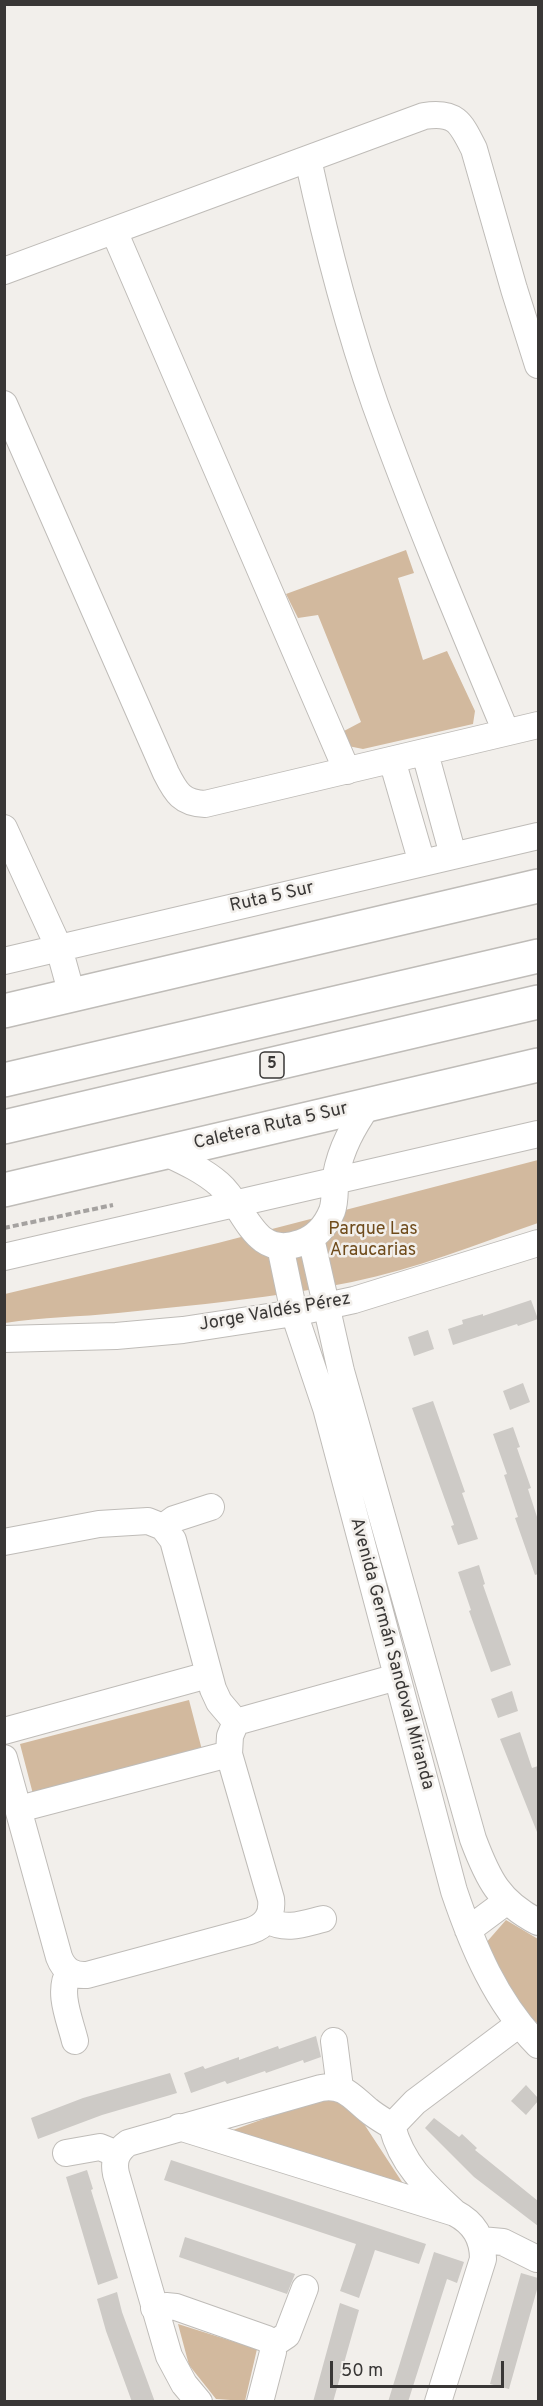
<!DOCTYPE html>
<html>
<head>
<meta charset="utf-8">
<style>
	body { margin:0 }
	#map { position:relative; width:543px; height:2406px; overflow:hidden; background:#f2efeb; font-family:Overpass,sans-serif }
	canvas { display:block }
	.frame { position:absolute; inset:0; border:6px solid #393736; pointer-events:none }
	.scale { position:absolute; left:330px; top:2361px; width:174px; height:27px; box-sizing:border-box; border:3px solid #393736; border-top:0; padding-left:8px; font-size:18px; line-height:21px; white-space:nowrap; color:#393736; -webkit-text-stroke:4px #f2efeb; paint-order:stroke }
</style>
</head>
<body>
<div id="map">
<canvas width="543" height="2406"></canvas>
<div class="frame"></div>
<div class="scale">50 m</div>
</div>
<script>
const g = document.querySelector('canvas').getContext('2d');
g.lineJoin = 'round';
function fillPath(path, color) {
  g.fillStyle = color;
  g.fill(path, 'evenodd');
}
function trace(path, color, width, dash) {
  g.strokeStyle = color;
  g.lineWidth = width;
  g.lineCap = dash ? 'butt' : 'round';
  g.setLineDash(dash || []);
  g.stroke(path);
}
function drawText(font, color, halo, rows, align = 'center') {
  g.font = font + ' Overpass,sans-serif';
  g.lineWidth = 5;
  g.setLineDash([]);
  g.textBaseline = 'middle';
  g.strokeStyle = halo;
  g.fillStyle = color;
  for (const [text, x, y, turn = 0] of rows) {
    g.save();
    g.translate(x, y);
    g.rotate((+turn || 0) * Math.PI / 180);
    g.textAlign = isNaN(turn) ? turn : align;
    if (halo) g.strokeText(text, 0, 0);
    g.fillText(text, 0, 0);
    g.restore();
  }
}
const green = new Path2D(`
	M406,550l8,23 -16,5 25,82 24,-9 28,60 -2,13 -110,25 -15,-3 -4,-15 17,-9 -43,-107 -20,3 -12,-24z
	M538,1160v63c-61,21 -122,46 -186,59 -77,16 -157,23 -234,31 -38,4 -76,4 -113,10v-29l213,-51z
	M189,1700l13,50 -169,44 -13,-50z
	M506,1920l32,19v85l-12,-11 -41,-69z
	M313,2101h36l55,84 -171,-55z
	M178,2324l79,25 -12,52 -29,-2 -27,-34z`);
const building = new Path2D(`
	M531,1300l7,19 -20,7 -1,-2 -64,21 -5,-16 15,-5 -1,-4 21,-6v2z
	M428,1330l6,19 -20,7 -6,-19z
	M523,1383l7,19 -20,8 -7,-19z
	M433,1401l32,91 -3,1 16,46 -20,6 -7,-19 3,-1 -42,-117z
	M513,1427l7,20 -3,1 14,40 -3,1 10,31v54l-3,1 -20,-57 3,-1 -14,-42 3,-1 -14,-40z
	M479,1565l6,19 -2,1 28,80 -20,7 -22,-61 2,-1 -13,-38z
	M512,1691l6,20 -20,7 -7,-19z
	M520,1732l12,36 6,-2 -1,66 -37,-93z
	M316,2036l5,21 -17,6 -1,-3 -37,13 -1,-2 -38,13 -2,-3 -34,12 -7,-20 19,-7 2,3 34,-12v3l39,-14 1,3z
	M170,2073l7,20 -75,22 -64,24 -7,-21 52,-20z
	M526,2085l12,13v3l-12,14 -15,-14z
	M434,2118l25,19 3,-3 15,14 -2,2 63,51v25l-64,-49 -49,-49z
	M171,2160l255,84 -7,20 -44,-14 -16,48 -19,-7 16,-47 -192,-64z
	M87,2170l6,19 -2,1 27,88 -20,7 -32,-108z
	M185,2237l110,37 -8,20 -108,-37z
	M434,2252l30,10 -7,21 -10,-4 -39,123h-20z
	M521,2273l17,5v8l-29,103 -19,-5z
	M117,2292l5,20 33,90h-23l-26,-71 -9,-32z
	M340,2303l19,7 -26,92h-20z`);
const path = new Path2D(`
	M4,1228l109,-23`);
const street = new Path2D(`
	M308,159c18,83 39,165 67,245 40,111 86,220 131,328
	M114,231l233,540
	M4,271l420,-155c32,-5 37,7 50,33l40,140 24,76
	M4,404l162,369c10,20 16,30 39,31l333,-79
	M425,753l28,102
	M392,760l30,103
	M4,828l55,120 13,47
	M4,961l534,-125
	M164,1152c19,9 39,18 55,32 27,23 34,76 81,59 15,-5 26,-17 32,-32 4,-11 2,-24 4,-36 5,-27 17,-48 32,-70
	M311,1238l30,133 132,468c15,40 26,63 65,83
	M280,1246l14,67 32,95 128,483c19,56 42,111 84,154
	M4,1257l534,-123
	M4,1339l112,-3 67,-6 111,-17 60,-13 184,-57
	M163,1527l11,-8 37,-12
	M4,1542l95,-18 49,-3 15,6 10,13 40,149 6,13 17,20
	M4,1731l204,-56
	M4,1758l55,199c5,13 14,19 28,18l163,-44c15,-5 23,-15 21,-32l-42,-145 1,-18 6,-14 161,-45
	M19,1809l210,-55
	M267,1920c19,11 36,4 56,-1
	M468,1930l39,-29
	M69,1972c-12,20 1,48 6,69
	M334,2041l6,47
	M392,2126l23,-24 104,-78
	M179,2127l276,86c19,10 28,25 28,46l-45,143
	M66,2153l34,-6 17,7
	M481,2240l22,2 34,17
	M154,2308l12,-2 10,1 91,32 5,6 1,7 -13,50
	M272,2345l15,-10 18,-47
	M199,2402l-15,-18 -15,-28 -53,-182c-3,-14 1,-23 12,-31l193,-55c23,-4 31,9 47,22 7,6 16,11 24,16 10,39 35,61 63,87`);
const secondary = new Path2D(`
	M4,1011l534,-125
	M4,1190l534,-125`);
const highway = new Path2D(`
	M4,1080l534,-124
	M4,1127l534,-125`);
const shields = [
	[272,1065,24]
];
const shieldNames = [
	["5",272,1065]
];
const streetNames = [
	["Ruta 5 Sur",272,898,-13],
	["Caletera Ruta 5 Sur",271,1127,-13],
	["Jorge Valdés Pérez",275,1313,-10],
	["Avenida Germán Sandoval Miranda",391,1654,75]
];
const parkNames = [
	["Parque Las",373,1230],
	["Araucarias",373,1251]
];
fillPath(green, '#d2b99e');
fillPath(building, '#cdcac6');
trace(street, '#bfbcb8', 28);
trace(secondary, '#bfbcb8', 36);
trace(highway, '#bfbcb8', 36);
trace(path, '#a5a2a0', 4, [6, 3]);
trace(street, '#fff', 26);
trace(secondary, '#fff', 33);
trace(highway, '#fff', 33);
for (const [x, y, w] of shields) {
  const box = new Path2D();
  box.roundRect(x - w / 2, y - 13, w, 26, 4.5);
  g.fillStyle = '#f2efeb';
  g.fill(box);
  trace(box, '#393736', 1.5);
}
drawText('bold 16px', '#393736', null, shieldNames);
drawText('18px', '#393736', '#f2efeb', streetNames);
drawText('18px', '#6f4b1b', '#f2efeb', parkNames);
</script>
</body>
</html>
